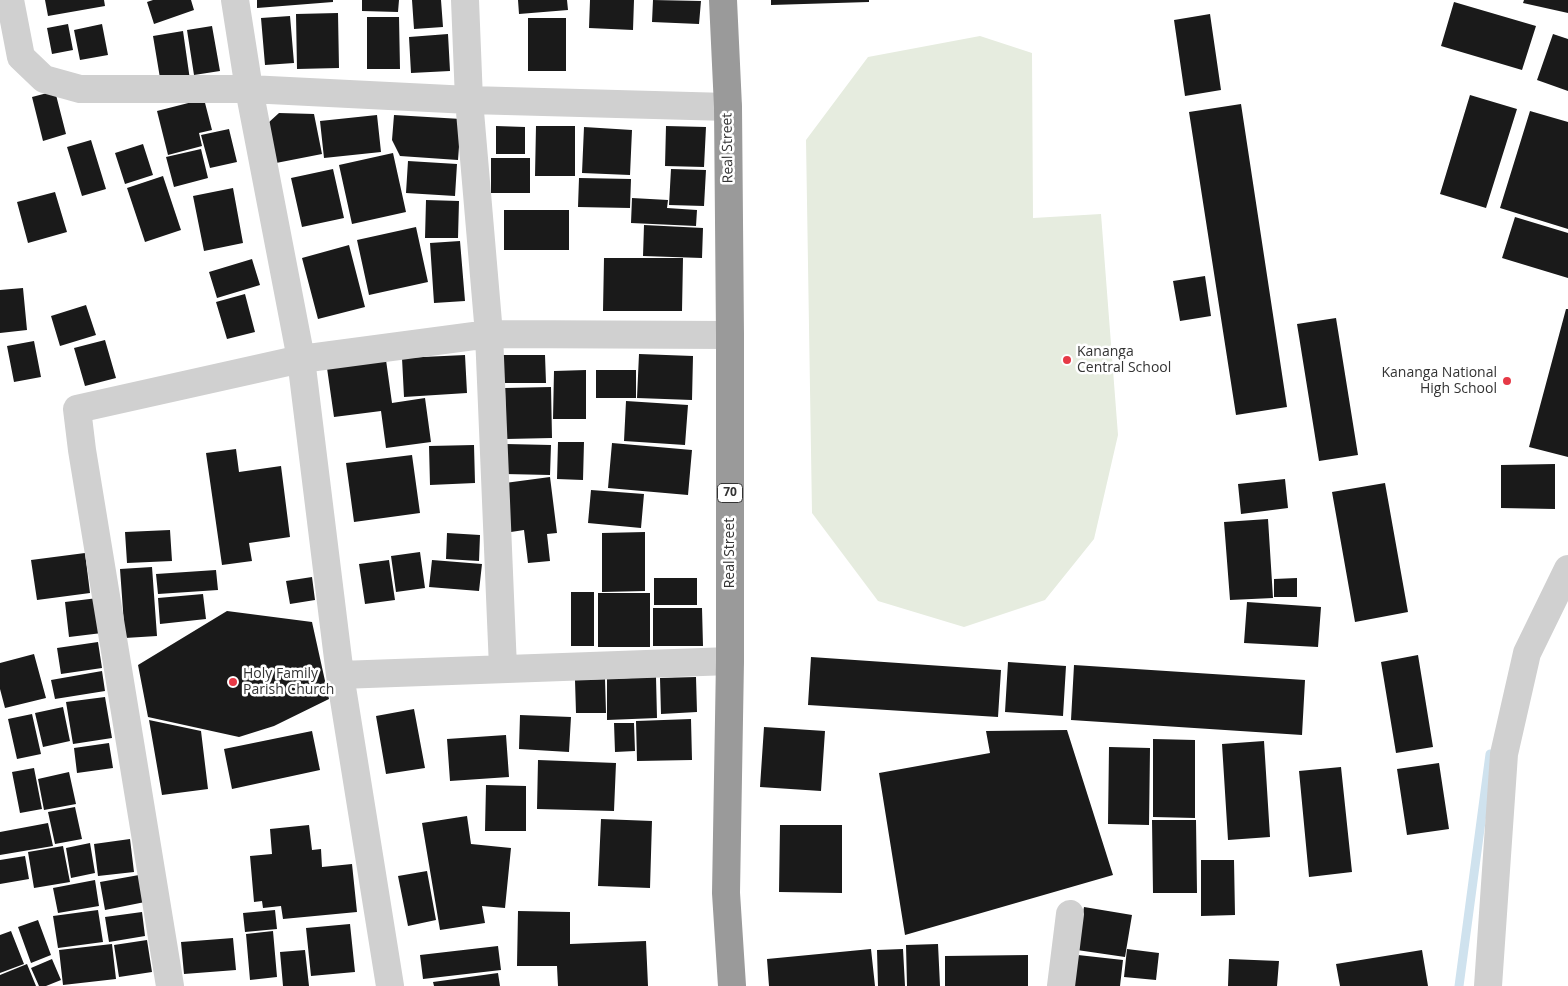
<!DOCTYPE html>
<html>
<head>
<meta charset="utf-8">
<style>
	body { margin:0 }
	canvas { display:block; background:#fff }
</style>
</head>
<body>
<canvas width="1568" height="986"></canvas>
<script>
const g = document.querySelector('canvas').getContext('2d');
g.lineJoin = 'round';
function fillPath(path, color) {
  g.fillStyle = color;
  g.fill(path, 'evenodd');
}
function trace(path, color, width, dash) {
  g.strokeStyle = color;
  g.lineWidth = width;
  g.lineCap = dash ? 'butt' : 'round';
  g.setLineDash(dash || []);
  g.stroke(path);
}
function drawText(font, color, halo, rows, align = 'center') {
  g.font = font + ' "Open Sans",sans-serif';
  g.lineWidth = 5;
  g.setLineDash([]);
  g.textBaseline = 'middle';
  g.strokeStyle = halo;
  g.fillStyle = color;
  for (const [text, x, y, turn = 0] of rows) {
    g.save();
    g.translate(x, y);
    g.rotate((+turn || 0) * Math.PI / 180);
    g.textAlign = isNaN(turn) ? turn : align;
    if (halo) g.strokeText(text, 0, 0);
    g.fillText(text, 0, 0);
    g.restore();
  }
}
const green = new Path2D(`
	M980,36l52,17 1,165 68,-4 17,221 -24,104 -49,61 -81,27 -86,-26 -66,-88 -6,-373 62,-83z`);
const stream = new Path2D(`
	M1459,986l31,-232`);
const building = new Path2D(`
	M45,0h59l1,6 -57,10z
	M153,0h38l3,10 -40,14 -7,-22z
	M257,0h76v2l-76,6z
	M362,0h37l-1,12 -36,-1z
	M412,0h29l2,27 -29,2z
	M518,0h49l1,10 -49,4z
	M590,0h44l-1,30 -44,-2z
	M653,0l48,1 -2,23 -47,-2z
	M771,0h98v2l-98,3z
	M1524,0h44v13l-45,-10z
	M1454,2l82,24 -14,44 -81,-24z
	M338,13l1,55 -42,1 -1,-55z
	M1210,14l11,76 -36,6 -11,-76z
	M290,16l4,47 -29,2 -4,-47z
	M367,17h32l1,52h-33z
	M528,18h38v53h-38z
	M68,24l5,26 -21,4 -5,-26z
	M102,24l6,31 -28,5 -6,-30z
	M212,26l8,45 -26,4 -7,-45z
	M183,31l7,49 -29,4 -8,-48z
	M448,34l2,37 -39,2 -2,-36z
	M1553,34l15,5v52l-31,-11z
	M55,91l11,43 -23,7 -11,-44z
	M1470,95l47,14 -31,99 -46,-14z
	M204,99l8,31 -13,3 3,13 -34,9 -11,-44z
	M1241,104l46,303 -51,8 -47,-303z
	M1530,111l38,11v107l-68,-21z
	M279,113l35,1 8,40 -46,9 -8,-40z
	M377,115l4,37 -57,6 -4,-37z
	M394,115l67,4 -3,41 -58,-4 -8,-16z
	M496,126l29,1v27h-29z
	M536,126h39v50h-40z
	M666,126l40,1 -2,40 -39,-1z
	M584,127l48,3 -2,45 -48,-2z
	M229,129l8,33 -27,6 -9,-33z
	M91,140l15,49 -24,7 -15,-49z
	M143,144l10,31 -28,9 -10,-31z
	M201,149l7,29 -34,9 -8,-30z
	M393,153l13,59 -54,12 -13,-59z
	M491,158h39v35h-39z
	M408,161l49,3 -2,32 -49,-3z
	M333,169l11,49 -42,9 -11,-49z
	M671,169l35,1 -2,36 -35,-1z
	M163,176l18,54 -36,12 -18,-54z
	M579,178l52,1 -1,29 -52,-1z
	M233,188l10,55 -39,8 -11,-55z
	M55,192l12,40 -39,11 -11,-41z
	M632,198l36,2 -1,8 30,2 -1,16 -65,-3z
	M426,200l33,1 -1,37h-33z
	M504,210h65v40h-65z
	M1515,217l53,16v45l-66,-20z
	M644,225l59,3 -1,30 -59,-2z
	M416,227l12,55 -59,13 -12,-55z
	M460,241l5,60 -31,2 -4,-60z
	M349,245l16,62 -47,12 -16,-61z
	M604,258h79l-1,53h-79z
	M252,259l8,26 -43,13 -8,-26z
	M1205,276l6,40 -31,5 -7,-40z
	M23,288l4,42 -27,3v-43z
	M245,294l10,38 -28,7 -11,-37z
	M86,305l10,30 -36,11 -9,-30z
	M1566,309h2v148l-39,-10z
	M1336,318l22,137 -39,6 -22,-137z
	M105,340l11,38 -31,8 -11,-38z
	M34,341l7,36 -27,5 -7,-36z
	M639,354l54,2 -1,44 -55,-2z
	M465,355l2,38 -63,4 -2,-39z
	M502,355h43l1,28h-44z
	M386,360l6,43 33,-5 6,44 -45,6 -5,-37 -47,6 -7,-49z
	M586,370v49h-33l1,-48z
	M596,370h40v28h-40z
	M551,387l1,51 -46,1 -1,-51z
	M626,401l62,4 -3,40 -61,-4z
	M558,442h26l-1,38 -26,-1z
	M612,443l80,7 -4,45 -80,-7z
	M506,444l45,1 -1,30 -45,-1z
	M474,445l1,38 -45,2 -1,-39z
	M236,449l3,23 42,-6 9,71 -41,6 3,18 -30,4 -16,-112z
	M412,455l8,58 -66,9 -8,-59z
	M1555,464v45l-54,-1v-43z
	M550,477l7,56 -10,1 3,27 -22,2 -4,-33 -13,2 -6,-49z
	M1285,479l3,29 -47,6 -3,-30z
	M1385,483l23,129 -53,10 -23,-130z
	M591,490l53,4 -3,34 -53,-5z
	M1268,519l5,79 -43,2 -6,-78z
	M170,530l2,31 -45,2 -2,-31z
	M645,532v59l-43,1v-59z
	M447,533l33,2 -1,26 -33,-2z
	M420,552l5,36 -29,4 -5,-36z
	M85,553l5,40 -53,7 -6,-40z
	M389,560l6,40 -30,4 -6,-40z
	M432,560l50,4 -3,27 -50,-4z
	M152,567l5,69 -32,2 -5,-69z
	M216,570l2,20 -60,4 -2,-20z
	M312,577l3,23 -25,4 -4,-23z
	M654,578h43v27h-43z
	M1297,578v19h-23v-18z
	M571,592h23v54h-23z
	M598,593h52v54h-52z
	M203,594l3,25 -46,5 -2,-26z
	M98,598l4,35 -33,4 -4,-35z
	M1247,602l74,5 -3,40 -74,-4z
	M653,608h49l1,38h-50z
	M227,611l85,11 17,77 -55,27 -35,11 -91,-20 -10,-52z
	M98,642l4,26 -41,6 -4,-26z
	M34,654l12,44 -41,10 -5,-19v-26z
	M1418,655l15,92 -37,6 -15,-91z
	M811,657l190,13 -3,47 -190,-12z
	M1008,662l58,4 -3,50 -58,-4z
	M1074,665l231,15 -3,55 -231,-15z
	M102,671l3,20 -50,8 -4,-19z
	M656,677l1,41 -50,2v-41z
	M696,677l1,35 -36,2 -1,-36z
	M605,679l1,34h-30l-1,-33z
	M105,697l7,41 -39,6 -7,-42z
	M63,707l7,34 -27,6 -8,-34z
	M414,709l11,59 -39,6 -10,-58z
	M32,714l9,40 -24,5 -9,-40z
	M520,715l51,2 -2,35 -50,-3z
	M691,719l1,41 -55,1 -1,-40z
	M149,720l52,11 7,58 -46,6z
	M614,723h20l1,28 -20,1z
	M764,727l61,4 -4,60 -61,-4z
	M1067,730l46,145 -208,60 -26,-162 111,-20 -4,-22z
	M312,731l8,39 -88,19 -8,-40z
	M506,735l3,42 -59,4 -3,-42z
	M1153,739l42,1v78l-42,-1z
	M1264,741l6,96 -42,3 -6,-96z
	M109,743l4,25 -36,5 -3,-25z
	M1109,747l41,1 -1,77 -41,-1z
	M538,760l78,3 -2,48 -77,-2z
	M1439,763l10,66 -42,6 -10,-66z
	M1341,767l11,105 -43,5 -10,-106z
	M34,768l8,41 -22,4 -8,-41z
	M69,772l7,32 -32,6 -6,-31z
	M486,785l40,1v45h-41z
	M75,807l7,32 -27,5 -7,-32z
	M467,816l4,28 40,4 -6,60 -23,-2 3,17 -45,7 -18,-107z
	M601,819l51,2 -2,67 -52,-2z
	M1152,820h44l1,73h-44z
	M48,823l5,23 -53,9v-23z
	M309,825l3,25 9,-1 1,18 30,-3 5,48 -74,7 -2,-13 -18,2 -1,-7 -8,1 -4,-46 22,-2 -2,-25z
	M780,825h62v68l-63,-1z
	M130,839l4,33 -36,4 -4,-32z
	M90,843l5,30 -24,5 -5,-30z
	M63,846l7,36 -36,6 -6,-36z
	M25,856l4,23 -29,5v-24z
	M1201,860h33l1,55 -34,1z
	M427,871l9,49 -28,6 -10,-50z
	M139,875l6,27 -40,8 -5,-28z
	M95,880l4,26 -41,7 -5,-25z
	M1084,907l48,8 -7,42 -48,-7z
	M98,910l5,32 -45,6 -5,-32z
	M275,910l2,19 -32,3 -2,-19z
	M518,911l52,1v32l76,-3 2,45h-90l-1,-20h-40z
	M142,912l3,24 -36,6 -4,-25z
	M38,920l13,35 -20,8 -13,-36z
	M350,924l5,48 -44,4 -5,-48z
	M11,931l13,33 -24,9v-38z
	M273,931l4,46 -27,3 -4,-46z
	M233,938l3,32 -52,4 -3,-32z
	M147,940l5,32 -33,5 -5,-32z
	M112,944l4,35 -53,6 -4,-35z
	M938,944l2,42h-33l-1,-41z
	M498,946l3,24 -78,9 -3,-24z
	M871,949l4,37h-106l-2,-27z
	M903,949l2,37h-27l-1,-36z
	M1127,949l32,4 -3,27 -32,-3z
	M305,950l4,36h-26l-3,-34z
	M1422,950l6,36h-88l-4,-22z
	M1028,955v31h-83v-30z
	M1078,955l45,5 -3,26h-46z
	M52,959l9,21 -15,6h-7l-8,-18z
	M1229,959l50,2 -2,25h-49z
	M27,964l9,22h-36v-11z
	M498,973l2,13h-66l-1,-4z`);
const street = new Path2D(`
	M10,0l11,57 23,22 36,10h169l220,11 259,7
	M235,0l14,89 52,270 39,316 50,311
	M465,0l4,100 20,234 14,334
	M340,675l390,-14
	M170,986l-88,-536 -5,-41 224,-50 188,-25 241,1
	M1061,986l9,-72
	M1488,986l16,-232 23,-101 41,-84`);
const highway = new Path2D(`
	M723,0l5,107 2,228v326l-4,232 6,93`);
const markers = [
	[1067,360,5,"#e63946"],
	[1507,381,5,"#e63946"],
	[233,682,5,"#e63946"]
];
const shields = [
	[730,493,25]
];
const shieldNames = [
	["70",730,493]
];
const streetNames = [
	["Real Street",728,148,-91],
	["Real Street",730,553,-90]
];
const poiNames = [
	["Kananga",1077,352],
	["Central School",1077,368],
	["Kananga National",1497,373,"right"],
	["High School",1497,389,"right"],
	["Holy Family",243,674],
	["Parish Church",243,690]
];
fillPath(green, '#e6ecdf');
trace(stream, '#cfe2ee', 9);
fillPath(building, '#1a1a1a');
trace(street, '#d0d0d0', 28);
trace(highway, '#9a9a9a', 28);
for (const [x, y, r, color] of markers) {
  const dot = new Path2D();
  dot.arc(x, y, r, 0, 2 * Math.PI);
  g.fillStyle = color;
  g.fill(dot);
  trace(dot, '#fff', 2);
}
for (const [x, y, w] of shields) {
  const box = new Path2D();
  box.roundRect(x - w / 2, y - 9.5, w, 19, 4);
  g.fillStyle = '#fff';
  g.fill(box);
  trace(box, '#333', 1);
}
drawText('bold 12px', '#333', null, shieldNames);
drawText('14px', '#333', '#fff', streetNames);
drawText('14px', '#333', '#fff', poiNames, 'left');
</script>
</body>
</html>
